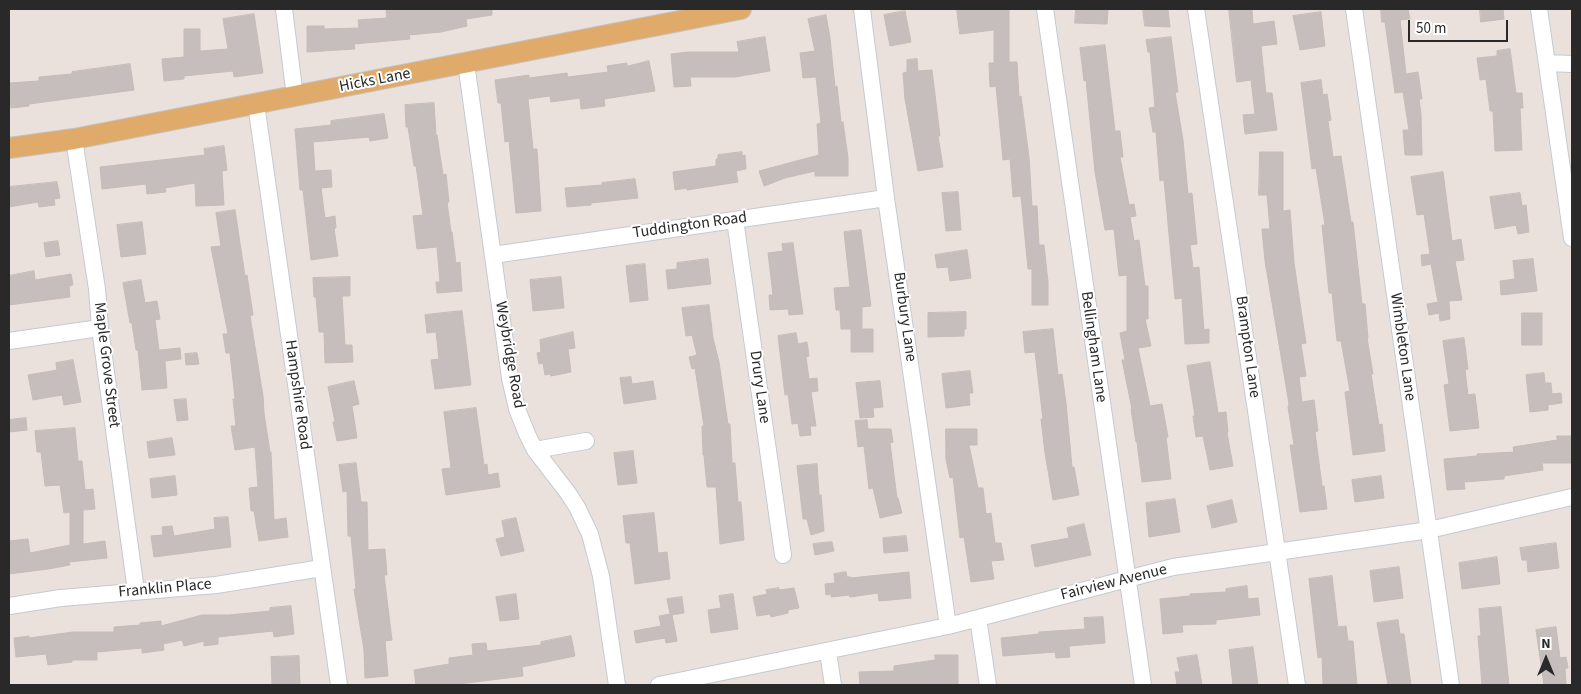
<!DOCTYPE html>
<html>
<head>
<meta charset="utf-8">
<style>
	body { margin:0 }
	#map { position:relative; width:1581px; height:694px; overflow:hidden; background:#eae1dc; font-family:"Source Sans 3",sans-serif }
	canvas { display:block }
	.frame { position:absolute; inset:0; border:10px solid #292929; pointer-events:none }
	.north { position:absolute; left:1521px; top:634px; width:50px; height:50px; -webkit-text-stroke:4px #fff; paint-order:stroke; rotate:0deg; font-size:14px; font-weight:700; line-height:20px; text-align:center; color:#292929 }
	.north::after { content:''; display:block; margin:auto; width:18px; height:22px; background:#292929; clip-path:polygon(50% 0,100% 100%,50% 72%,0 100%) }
	.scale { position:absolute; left:1408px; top:20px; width:100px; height:22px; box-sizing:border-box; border:2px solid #292929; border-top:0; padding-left:6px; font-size:15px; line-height:18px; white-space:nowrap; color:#292929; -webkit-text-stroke:4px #fff; paint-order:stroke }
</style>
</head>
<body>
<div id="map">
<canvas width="1581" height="694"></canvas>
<div class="frame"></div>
<div class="north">N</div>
<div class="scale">50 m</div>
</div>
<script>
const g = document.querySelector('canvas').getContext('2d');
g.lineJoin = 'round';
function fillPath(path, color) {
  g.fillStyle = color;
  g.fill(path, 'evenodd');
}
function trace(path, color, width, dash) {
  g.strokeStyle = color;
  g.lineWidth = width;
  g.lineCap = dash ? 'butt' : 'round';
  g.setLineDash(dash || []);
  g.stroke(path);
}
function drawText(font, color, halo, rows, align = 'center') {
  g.font = font + ' "Source Sans 3",sans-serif';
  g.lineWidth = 4;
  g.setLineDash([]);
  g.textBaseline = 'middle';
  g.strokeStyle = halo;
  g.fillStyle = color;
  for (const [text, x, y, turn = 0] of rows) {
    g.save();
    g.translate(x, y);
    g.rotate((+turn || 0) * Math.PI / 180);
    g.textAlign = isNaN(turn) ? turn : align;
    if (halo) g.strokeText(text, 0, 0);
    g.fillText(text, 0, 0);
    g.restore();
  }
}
const building = new Path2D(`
	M401,9h91v6l-26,4 1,7 -26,6 -32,3 1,4 -56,5 1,5 -48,3v-26h17v3l35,-1 -1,-8 29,-2 -1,-7z
	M957,9h52v53h8l2,35 2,-1 8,61 3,49h5l2,39h5l4,37v23h-16v-36h-4l-7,-73 -8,1 -3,-38 -7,1 -7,-74 -6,1 -1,-24h5v-33l-34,4z
	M1076,9h32l-1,15 -32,-1z
	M1143,9h25l2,18 -25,-1z
	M1229,9h23l1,15 21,-3 3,23 -16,2 5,47h6l5,37 -32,4 -2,-19 12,-1 -4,-34 -14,2z
	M1381,9h27l2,10 -10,1 6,54 12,-2 4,27h-3l2,15 1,41h-17l-2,-25h6l-6,-38 -8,1 -10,-71h-3z
	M1480,9h23l1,10 -23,3z
	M905,11l6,31 -21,4 -6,-31z
	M1321,12l4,34 -25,4 -7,-34z
	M254,14l9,59 -29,4 -1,-6 -49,5v3l-20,2 -2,-22 22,-2v-28h16v22l28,-2 -5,-30z
	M826,15l4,23 5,49 2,-1 4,36h2l5,36v18h-33v-5l-30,7 -21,8 -5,-15 60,-16 -2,-31 4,-1 -5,-46 -13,1 -3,-25 15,-2 -7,-32z
	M765,37l5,34 -35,6h-45l1,9 -17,1 -3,-33 17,-2h51l-2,-10z
	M1171,37l7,55h-3l8,48 5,54 4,-1 5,51 -7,1 3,23 6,-1 5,63 5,-1v14l-24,1 -3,-46 -7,1 -11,-119 -4,1 -4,-49h-3l-4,-24 6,-1 -5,-55h-2l-2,-12z
	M1105,45l10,86h5l3,26h-3l9,48 5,-1 2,12 -6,1 4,24 5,-1 6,46h3v33h-3l6,27 -13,2 12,58 12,-2 6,33h-2l5,42 -29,3 -5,-40h-1l-5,-33h1l-10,-49h3l-5,-27 7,-2v-56l-8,1 -5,-47 -9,1 -10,-58 -9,-92 -2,1 -4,-33z
	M1510,49l6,44h6l1,15h-3l2,42 -27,1 -2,-40h-3l-4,-32 -6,1 -3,-22 20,-2v-5z
	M917,59l1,12 14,-1 8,66h-2l5,31 -25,4 -13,-72 -2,-26 4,-1v-12z
	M649,61l6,30 -51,8 1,7 -24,3 -1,-11 -29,4 -1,-6 -22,3 5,50h4l4,62 -25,2 -7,-72 -4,1 -4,-39h-3l-3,-23 34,-5v3l38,-5 1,4 40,-5 -1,-6 20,-3v3z
	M130,64l4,26 -105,14v2l-18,2 -2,-25 30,-2v-4l33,-3v-2z
	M1321,80l2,15 4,-1 4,26 -3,1 5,36 8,-1 10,66h2l9,82h3l3,34h-1l6,36h-2l8,51 3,-1 3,27 -32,4 -8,-63 5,-1 -9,-50h-4l-5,-48h-3l-7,-68h3l-9,-57 -4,1 -11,-86z
	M434,103l2,32h1l6,40 3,-1 3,28h-2l4,30h1l4,31 4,-1 2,29 -25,2 -1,-11h4l-3,-35 -20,2 -4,-33 10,-1 -7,-49h-2l-6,-39h-2l-1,-22z
	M384,114l4,24 -18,3 -1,-4 -56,5 2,29 16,-1 1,17 -11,1 4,30 10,-2 1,12h-2l4,28 -27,4 -8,-70h-3l-5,-61 36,-4v-4z
	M224,146l3,24 -5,1 2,34 -28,1 -1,-23 -30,5 1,4 -19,2 -1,-10 -44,5 -2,-22 105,-12 -1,-6z
	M742,152v4l3,-1 1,14 -10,2 2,11 -51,8v-2l-12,2 -2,-18 43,-6v-7h2v-4z
	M1260,152h23v59l7,-1 4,53 12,80 -5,1 5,32 -7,1 3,25 12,-2 4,31 -3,1 7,54h2l3,23 -27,3 -10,-67h4l-6,-38 1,-3 -24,-143 -3,-32h8l-3,-34h-8z
	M1443,172l9,69 9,-2 3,21 -9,1 7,39 -13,1 1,18 -10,2 -1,-8 -10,2 -2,-11 11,-2 -7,-38 -9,2 -1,-11 9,-1 -6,-40 -7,1 -6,-38z
	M635,179l3,19 -47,5v2l-24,2 -2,-19 37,-3v-2z
	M57,182l3,16 -6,1 1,6 -16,2 -1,-5 -29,5v-20z
	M958,192l3,38 -15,1 -4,-38z
	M1520,193l2,13 4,-1 3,27 -11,2 -2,-9 -21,4 -5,-32z
	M235,210l10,66 2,-1 6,40 -3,1 13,80 1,17 6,39h1l3,68 12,-2 2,19 -29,4 -5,-30h-3l-2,-23 9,-1 -3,-40 -20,3 -4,-24h5l-3,-27h2l-5,-46h-4l-3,-19h5l-17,-87 10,-1 -5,-33z
	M142,222l4,32 -25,3 -4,-32z
	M861,230l10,76 -9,1v22h11v23h-22v-23h-10l-1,-19h-4l-2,-22 16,-1 -6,-55z
	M58,241l2,14 -14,2 -2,-14z
	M793,243l10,71 -14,1 -1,-6 -18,1 -1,-15h4l-5,-42 15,-2 -1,-7z
	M967,250l4,28 -21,3 -2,-14 -11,1 -2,-13z
	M708,259l3,25 -43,5 -2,-19 11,-1v-6z
	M1533,259l4,32 -36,4 -1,-14 15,-2 -2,-18z
	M645,264l3,36 -18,2 -4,-36z
	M34,271l1,9 36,-6 2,11 -4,1 1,11 -61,8v-29z
	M350,277v19h-8l3,49h7l1,17 -28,1 -1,-31h-5l-3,-35h-2l-1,-19z
	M561,277l3,31 -31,3 -3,-31z
	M141,280l4,23 12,-2 3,18 -5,1 4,30 21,-2 1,11 -16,2 2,27 -25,2 -4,-40h-2l-4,-27h-2l-7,-40z
	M709,305l4,33 6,24 9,62h2l2,39h3l3,39h3l3,38 -24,4 -4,-57h-9l-3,-32h-1l-1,-29h2l-9,-58 -3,1 -3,-12 8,-2 -5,-20 -6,1 -4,-28z
	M462,311l9,74 -36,4 -4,-29 8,-1 -3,-27 -9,1 -2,-18z
	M966,312v17h-2v7l-36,1v-24z
	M1522,313h20v32h-20z
	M1053,329l5,46 4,-1 4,29 6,64h2l5,28 -26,5 -8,-47 -4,-34h2l-8,-67 -10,1 -2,-21z
	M573,332l2,16 -7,1 3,23 -20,4 -1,-2 -5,1 -2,-12 -4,1 -2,-11 4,-1 -1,-12z
	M796,333l2,11 9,-2 2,14 -3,1 3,22 8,-1 1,13 -7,1 5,34h-6l1,9 -11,1 -2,-13 -6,1 -4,-30 -3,1 -7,-59z
	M1464,338l4,31 -3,1 3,25 7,-1 4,34 -29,3 -6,-46 5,-1 -6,-43z
	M197,353l2,11 -13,1 -1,-11z
	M73,360l8,42 -17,3 -2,-10 -29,5 -5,-25 29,-5 -1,-7z
	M1210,362l8,51 8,-1 2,20 -1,1 6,33 -23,4 -7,-34 -7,1 -3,-21h2l-8,-50z
	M970,371l3,22h-4l1,12 -24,3 -4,-34z
	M1544,373l1,10h6l1,11 9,-1 1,10 -14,2v5l-18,2 -4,-37z
	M631,377l1,7 21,-3 3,18 -32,5 -4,-26z
	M354,381l5,23 -7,2 5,32 -20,3 -4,-19h2l-7,-35z
	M880,381l3,26 -10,1 1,9 -14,1 -4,-35z
	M186,399l2,21 -11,1 -3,-21z
	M476,408l8,57 3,-1 1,11 10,-2 2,14 -54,8 -4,-26 9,-1 -7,-56z
	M26,418l1,12 -18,2v-12z
	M867,420l1,9h23l2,13 -3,1 7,55h1l4,15 -22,5 -7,-30 -4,1 -5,-43 -6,1 -3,-26z
	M75,428l3,33h4l3,29 8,-1 2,20 -12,1v34l22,-3 2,17 -38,4 1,3 -22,4 -39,5v-33l19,-2 2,14 40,-8v-33l-6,1 -4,-28 -15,1 -4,-34h-4l-2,-21z
	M946,429h31v16h-8l9,43h5l3,26 5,-1 4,30h6l3,17 -13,1 3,18 -23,3 -7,-45 -4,1 -7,-61 -3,1 -4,-19z
	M1557,436h15v27h-30l1,7 -39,6v3l-40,3 1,7 -18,1 -3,-31 33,-3v-2l37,-2 -1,-5 44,-7z
	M172,438l3,17 -26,3 -2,-16z
	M633,451l4,32 -19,2 -4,-32z
	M356,463l5,39h6l1,48 17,-1 2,26h-3l8,65 -7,1 3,35 -23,2 -1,-28 -10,-61h2l-5,-53h-3l-1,-45 -4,1 -4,-27z
	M817,464l2,31h2l3,36 -13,4 -4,-16h-4l-6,-53z
	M175,476l2,19 -25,3 -2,-19z
	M1381,476l3,22 -29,4 -3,-22z
	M1175,499l5,33 -31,5 -3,-34z
	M1232,500l5,22 -25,6 -5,-22z
	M654,513l4,40 9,-1 3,27 -35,5 -5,-41h-4l-3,-27z
	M228,517l3,30 -77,10 -3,-21 12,-1 -1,-8 10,-1 2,10 41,-7 -1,-11z
	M516,518l8,33 -23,5 -5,-17 9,-2 -3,-16z
	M1084,524l7,31 -56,12 -4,-22 38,-7 -2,-10z
	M906,536l2,15 -24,2 -1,-15z
	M832,542l2,9 -19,4 -2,-11z
	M1556,543l3,25 -31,4 -1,-12h-5l-2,-12z
	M1497,557l3,27 -38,5 -3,-26z
	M1399,567l4,31 -29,4 -4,-31z
	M846,572l1,5h4v1l58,-6 2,26 -32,3 -1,-8 -28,4 -1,-2 -18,2v-3l-5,1 -1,-11 10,-1 -1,-9z
	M1332,576l6,51 8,-1 2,15h5l4,44h-34l-1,-28 -4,1 -9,-79z
	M1247,586l1,13 10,-1 2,17 -44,5v4l-34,1 1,7 -20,2 -3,-35 30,-3v-2l36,-2v-3z
	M779,588v2l15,-2 5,20 -11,2v3l-17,4 -1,-3 -13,2 -4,-19 14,-3 -1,-4z
	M516,594l3,25 -19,2 -4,-24z
	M733,594l5,35 -27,4 -3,-23 13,-2 -2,-12z
	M682,597l2,16 -12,2 5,26 -11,2 -1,-5 -29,5 -2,-12 27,-5 -2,-10 11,-2 -3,-15z
	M291,606l3,28 -20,3 -1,-6 -55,6v7l-14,2v-5l-20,5 -2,-6 -19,4 1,6 -22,3v-5l-45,4v8h-25v2l-24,3 -2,-11 -30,3 -2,-19 15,-2v2l44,-6h41v-5l26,-2v-2l21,-2v5l41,-11h27l41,-4v-3z
	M1501,607l8,78h-27l-4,-49h3l-2,-27z
	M1103,617l2,26 -36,3 1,11 -14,1 -1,-6 -52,4 -2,-18 38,-4v-2l46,-3 -1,-11z
	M1398,620l2,14h4l7,51h-23l-11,-62z
	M1556,627l4,31 6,-1 2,11h-3l1,17h-22l-8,-55z
	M571,636l4,20 -53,11 1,9 -72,9h-35l-2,-15 35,-6v-6l24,-3 -1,-11 14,-1 1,8 54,-6v-3z
	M1253,647l5,38h-25l-4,-35z
	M935,655h23v30h-98l-1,-13 35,-1v-5l41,-6z
	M1197,655l5,30h-25l-2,-13h5l-3,-14z
	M299,656l1,29h-28l-1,-28z`);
const minor = new Path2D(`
	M284,9l11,88
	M862,9l24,189 62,428
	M1045,9l98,676
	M1196,9l101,676
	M1354,9l97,676
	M1539,9l33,229
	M466,63l44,315 7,31 10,25 8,16 33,43 9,14 13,27 11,42 16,109
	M1547,63l25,1
	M256,104l83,581
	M74,139l23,150 3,39 36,263
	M735,220l48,335
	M493,255l393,-57
	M9,341l91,-13
	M535,450l51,-9
	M9,606l52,-8 155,-13 106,-17
	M978,618l10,67
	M828,652l5,33
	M659,685l289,-59 225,-59 256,-37 143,-33`);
const major = new Path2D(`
	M9,148l65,-9 667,-130`);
const streetNames = [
	["Hicks Lane",375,81,-11],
	["Tuddington Road",690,226,-8],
	["Burbury Lane",904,317,82],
	["Bellingham Lane",1093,347,82],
	["Brampton Lane",1247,347,82],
	["Wimbleton Lane",1402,347,82],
	["Weybridge Road",509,355,80],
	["Maple Grove Street",106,365,83],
	["Drury Lane",759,387,82],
	["Hampshire Road",297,395,82],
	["Fairview Avenue",1114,583,-14],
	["Franklin Place",165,589,-5]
];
fillPath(building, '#c5bebc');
trace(building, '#c5bcb6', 1);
trace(minor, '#c4cad1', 18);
trace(major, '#c3c3c3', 22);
trace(minor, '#fff', 16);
trace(major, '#e0ab6a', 20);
drawText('16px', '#292929', '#fff', streetNames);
</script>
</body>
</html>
